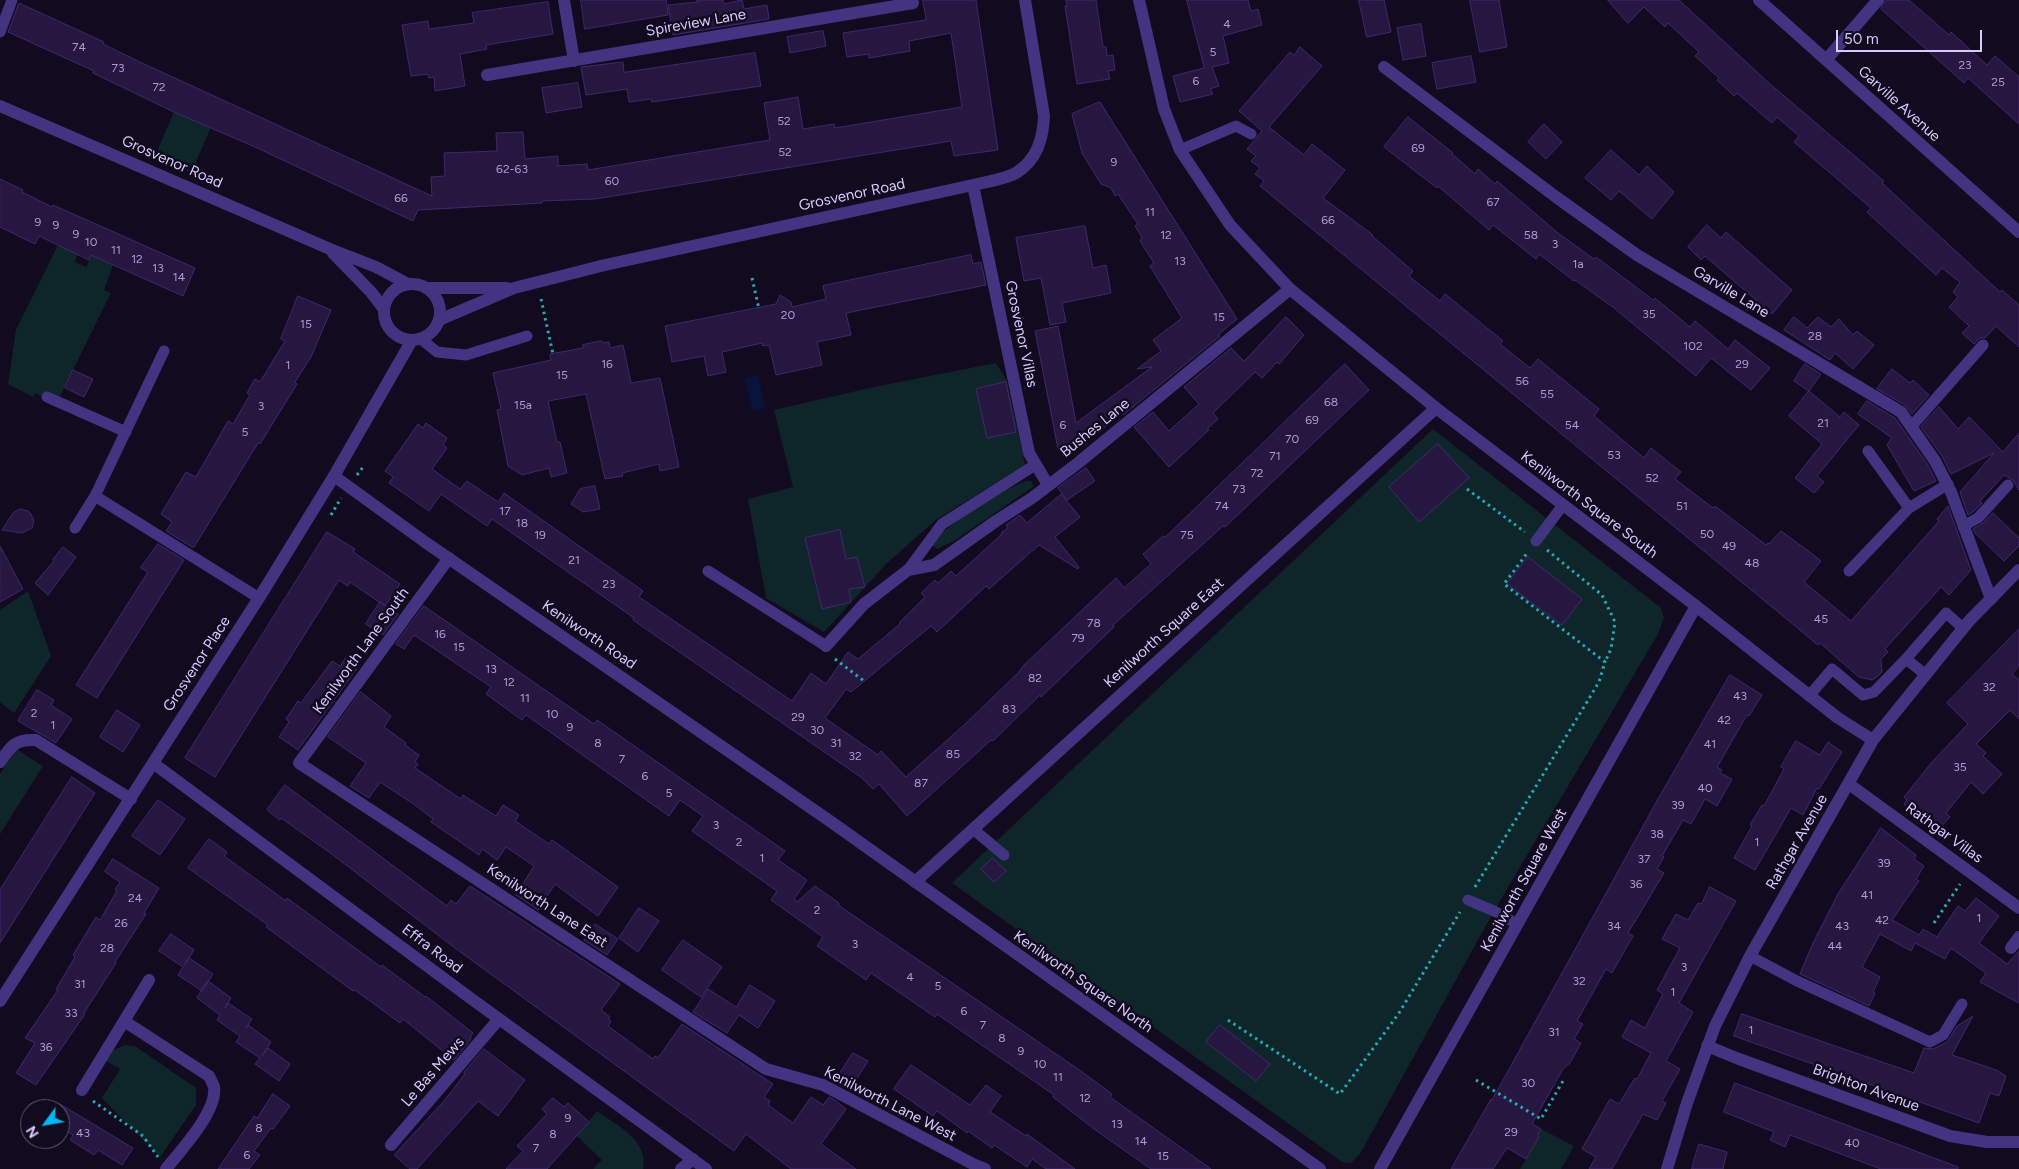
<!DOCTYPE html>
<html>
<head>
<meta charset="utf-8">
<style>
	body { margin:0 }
	#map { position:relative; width:2019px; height:1169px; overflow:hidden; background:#120b1f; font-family:Figtree,sans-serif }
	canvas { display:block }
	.north { position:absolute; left:20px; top:1099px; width:50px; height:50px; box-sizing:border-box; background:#120b1f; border:1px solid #615779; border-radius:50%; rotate:238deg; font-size:14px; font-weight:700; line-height:20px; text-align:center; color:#d8caff }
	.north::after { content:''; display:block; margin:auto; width:18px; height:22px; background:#00b7f5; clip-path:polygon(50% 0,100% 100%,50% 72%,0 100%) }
	.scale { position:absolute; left:1836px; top:30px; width:146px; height:22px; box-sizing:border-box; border:2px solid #d8caff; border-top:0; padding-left:6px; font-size:15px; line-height:18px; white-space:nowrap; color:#d8caff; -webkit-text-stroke:4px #120b1f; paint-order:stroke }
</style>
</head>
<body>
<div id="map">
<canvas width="2019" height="1169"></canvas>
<div class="north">N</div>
<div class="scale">50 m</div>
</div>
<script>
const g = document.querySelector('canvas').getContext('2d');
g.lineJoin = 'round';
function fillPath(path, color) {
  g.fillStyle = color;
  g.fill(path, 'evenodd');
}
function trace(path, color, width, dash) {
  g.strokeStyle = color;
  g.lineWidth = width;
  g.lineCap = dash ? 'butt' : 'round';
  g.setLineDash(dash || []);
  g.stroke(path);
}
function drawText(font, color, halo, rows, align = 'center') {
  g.font = font + ' Figtree,sans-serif';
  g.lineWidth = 5;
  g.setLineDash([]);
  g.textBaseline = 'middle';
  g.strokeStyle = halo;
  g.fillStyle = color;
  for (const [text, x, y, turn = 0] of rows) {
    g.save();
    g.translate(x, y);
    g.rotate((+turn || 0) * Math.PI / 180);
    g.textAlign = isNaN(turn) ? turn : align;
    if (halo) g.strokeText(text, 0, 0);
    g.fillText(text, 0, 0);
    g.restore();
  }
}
const green = new Path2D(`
	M174,112l37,15 -20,46 -36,-17z
	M106,228l-6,31 13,6 -9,25 7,3 -54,109 -22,-9 -2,4 -25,-13 8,-54 42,-85 19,9 -2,8 11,5z
	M996,363l11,18 18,84 -88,54 -50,44 -63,69 -58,-34 -18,-99 45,-12 -19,-77 100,-23z
	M1433,429l228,179 3,10 -6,16 -164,277 -134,243 -9,9 -9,-1 -390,-279z
	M1027,481h4l3,5 -80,55 -17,8 -6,-5c17,-20 71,-56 96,-63z
	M28,591l23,65 -37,57 -14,-11v-92z
	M16,749l27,17 -43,68v-60z
	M125,1045l10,1 61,42v17l-36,52 -58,-59 18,-29 -14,-8 6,-10z
	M597,1111c19,14 52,29 46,58h-50l9,-9 -25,-24z
	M1541,1129l33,17 -13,23h-41l19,-32 -2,-1z`);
const water = new Path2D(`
	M758,375l7,33 -13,3 -7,-33z`);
const building = new Path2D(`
	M581,0h85l2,15 -83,14z
	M697,0h26l1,4 18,-4 2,9 23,-4 2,14 -96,16 -5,-30 30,-3z
	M923,0h53l22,150 -44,6 -3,-15 -356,58 -53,2v2l-124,7 -5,11 -158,-74 -81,-35 -81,-39 1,-2 -86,-39 11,-29 85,39 -1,2 39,19 290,133 -1,-19 14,-1 -1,-23 53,-2 -1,-18 27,-1 2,27 33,-3v10l29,-2 1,6 182,-30 -6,-37 34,-6 5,32 31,-5 1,4 127,-21 -11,-74 -42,8 1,10 -41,7v-4l-22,3 -4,-24 83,-13z
	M1066,0h30l7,47h3l1,9 6,-1 2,15 -7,1 2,8 -33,5 -12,-78h2z
	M1187,0h61l3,11 7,-2 4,16 -39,11 6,27 -17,4 7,19 -9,3 3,5 -33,8 -7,-26 31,-8z
	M1359,0h25l7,32 -24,5z
	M1470,0h29l8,47 -27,5z
	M1608,0h71l91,84 114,97 -2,2 118,109 2,-2 17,15v42l-23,-21 -11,12h-5l-6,6 -12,-11 7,-7 -20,-19 9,-10 -5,-5 7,-10 -18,-14 -6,7 -69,-63 4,-4 -77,-66 5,-6 -22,-19 -5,6 -35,-30 -3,3 -17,-16 2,-2 -24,-22 4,-4 -31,-29 -3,4 -21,-20 -16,16z
	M1886,0h23l40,35 2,-3 36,33 8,-9 24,21v47l-51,-46 -4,5 -83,-74z
	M548,2l5,32 -67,11 1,4 -27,5 5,32 -30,5 -1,-14 -5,1 -1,-4 -17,2 -9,-51 26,-4 1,8 45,-6 -2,-10z
	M1421,24l5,32 -23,4 -6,-32z
	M823,31l3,15 -36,7 -3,-16z
	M1300,47l22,19 -53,61 35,28 8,-11 33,26 -22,28 50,37 -1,1 41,35 -4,5 31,25 5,-7 58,47 -3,3 30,24 8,-9 61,50 -5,7 50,42 7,-10 30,24 -6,7 38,29 2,-2 51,39 2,-2 1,1 12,-13 26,19 14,11 -17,21 47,39 88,-100 -2,-2 11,-13 23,64 -22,25 -8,-8 -56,62 3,3 -7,7 1,13 -5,5 -5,3 -13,-3 -39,-34 -2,2 -24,-20 -534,-439 4,-5 -9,-7 5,-6 -9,-7 5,-5 -9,-7 15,-18 -23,-20 51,-59 4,3z
	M755,53l6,33 -109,16 -1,-3 -22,3 -2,-13 -41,6 -5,-28 42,-5 1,10z
	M1471,56l5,26 -39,7 -5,-26z
	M578,83l4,24 -36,6 -4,-25z
	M1100,102l137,217 -19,16 2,1 -97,79 -1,-1 -40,30 -24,5 -23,-118 23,-5 18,97 76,-56 -15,2 24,-18 -8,-11 29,-22 -32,-52 4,-3 -14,-22 2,-4 -7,-11 3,-2 -20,-30 -3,2 -4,-8 -10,-4 -19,-31 -10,-39z
	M1408,117l45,36 -1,1 23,20 3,-5 17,15 2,-3 61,52 36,26 2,-2 57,43 2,-2 35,29 5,-6 33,28 7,-9 35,28 -19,22 -40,-32 -15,18 -82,-68 -39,-28 -1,1 -35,-27 -3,5 -43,-34 -4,5 -51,-44 -1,2 -53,-41z
	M1544,124l18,18 -16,17 -18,-17z
	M1611,150l28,25 8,-9 27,26 -22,27 -33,-28 -8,9 -26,-22z
	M0,179l23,11 -1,2 30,15 1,-2 142,63 -12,28 -92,-41 -2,5 -50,-24 -4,8 -35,-17z
	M1707,225l14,13 5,-6 66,58 -20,24 -67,-58 -4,4 -13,-13z
	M1085,226l8,42 13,-3 5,28 -49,10 4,19 -16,3 -9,-47 -17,3 -8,-43z
	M971,255l2,9 8,-2 5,23 -140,28 5,22 -34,7 5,23 -46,10 -7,-30 -6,1 -1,-3 -40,9 4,20 -18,4 -4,-20 -32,6 -7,-36 111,-22 4,-9 11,7 1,5 34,-8 -3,-13z
	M298,296l33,14 -20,47 -16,25 2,2 -37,60 -2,-1 -64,104h-2l-26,-16 6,-9 -11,-8 25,-42 10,5 32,-56 5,3 17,-29 -3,-2 8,-14 5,3 25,-41 -4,-2z
	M1286,317l18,18 -25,29 -2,-2 -15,16 -7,-6 -42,41 5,6 -11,10 2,1 -40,37 -35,-40 19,-15 16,19 30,-27 -15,-17 47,-39 13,13z
	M1794,317l13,11 11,-11 13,10 8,-8 14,16 4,-4 17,14 -21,24 -18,-16 -5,7 -46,-30z
	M602,341l1,2 6,-1 1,6 13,-3 8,38 29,-5 19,89 -19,4 -1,-7 -37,9 1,3 -18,3 -19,-85 -38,7 9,41h3l7,31 -16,4 -2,-9 -27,7 -14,-9 -11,-56 4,-1 -8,-36 58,-13 -1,-6 33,-6v-3z
	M1345,364l24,26 -144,137 -2,-1 -110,99 1,2 -73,70 -1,-2 -47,46 -2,-1 -84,76 -28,-32 -6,5 -11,-11 -229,-158 1,-2 -142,-99 -5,7 -46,-32 -12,17 -40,-28 4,-6 -8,-6 33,-47 5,4 3,-5 21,15 -4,7 4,3 -15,21 28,20 7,-8 31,21 6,-9 139,98 -4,6 153,104 19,-28 15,11 22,-32 10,7 42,-35 -1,-1 26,-26 -4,-4 14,-13 3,3 13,-12 5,5 46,-42 -1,-1 7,-5 -2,-3 14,-10 7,8 34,-29 19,23 -25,20 24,30 -1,2 -39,-24 -50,44 -3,-3 -49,46 -6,-6 -80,66 -5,-3 -21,29 53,37 3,-4 25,26 58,-52 54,-52 6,-8 92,-87 8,10 27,-24 -8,-10 20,-18 2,1z
	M1805,364l16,10 -12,17 -15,-10z
	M1892,369l18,14 3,-3 16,15 -17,19 -7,-9 -28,-16z
	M73,370l20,9 -9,18 -19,-9z
	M1006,382l10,50 -29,6 -11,-49z
	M1809,391l31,26 4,-5 15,13 -42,51 7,6 -10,11 -19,-15 27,-34 -33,-28z
	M1867,401l28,17 33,47 8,16 -22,10 -27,-46 5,-7 -34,-24z
	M1939,407l19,22 11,-12 34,35 16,-19v57l-6,-10 -9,-5 -24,26 2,2 -9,9 -5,3 -8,-23 34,-39 -43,21 -9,-18 -21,-29z
	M1438,444l31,34 -50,44 -30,-35z
	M1086,468l9,13 -28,19 -9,-12z
	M595,486l5,23 -17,3 -12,-8 9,-15z
	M20,509l8,2 3,3 3,7 -2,7 -10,5 -20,-3 11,-17z
	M1993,513l26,25v8l-15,15 -29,-28 -2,-4 10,-6z
	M840,530l6,29 11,-2 8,30 -16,2 2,13 -29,7 -17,-71z
	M327,532l28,17 -2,3 47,32 -15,22 -35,-24 -2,4 -9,-6 -124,197 -30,-19z
	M158,544l26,16 -87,138 -21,-13 72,-113 -7,-4z
	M0,546l23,43 -23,13z
	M63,547l13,10 -28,38 -13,-12 19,-22 -1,-1z
	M1528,557l54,42 -20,26 -55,-41z
	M380,602l18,12 -15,21 -17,-11z
	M424,606l170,118 3,-4 188,131 -7,9 29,20 -13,19 3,3 18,-16 24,17 -1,2 240,164 34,25 -2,3 101,72h-60l-57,-40 -41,-32 1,-2 -117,-81 -2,3 -64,-44 -5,7 -49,-34 6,-9 -52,-37 6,-9 -85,-60 11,-15 -23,-16 -11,16 -143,-101 -4,5 -36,-26 5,-7 -77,-52 -10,14 -8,-5z
	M2019,629v37l-7,8 7,6v39l-9,-9 -34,34 10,9 -3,3 19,18 -19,20 -12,-12 -25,31 4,4 -13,14 -33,-27 3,-4 -3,-3 28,-35 36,-38 -21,-21z
	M346,658l12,9 -60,83 -19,-13 10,-15 -3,-3 12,-18 3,2 31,-42 8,5z
	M1730,675l32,20 -13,21 -2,-1 -30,52 5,3 -2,3 12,6 -15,27 -12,-7 -14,25 -8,-4 -21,36 2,1 -7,12 7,4 -36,60 5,3 -21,37 -6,-4 -29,52 6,3 -9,15 7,4 -11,20 -7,6 -31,55 9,5 -4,7 2,1 -13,22 -19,-11 -14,21h-42l40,-70 1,1 166,-301z
	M37,690l17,10 -3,5 21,14 -16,24 -38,-22z
	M361,692l30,24 -7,11 22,16 -1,2 14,10 -4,7 3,2 -3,4 46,31 2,-4 33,21 7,-11 16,10 -4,6 34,23 3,-4 66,47 -20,29 -43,-32 -17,26 -22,-15 18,-29 -28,-19 -9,13 -15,-11 -3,6 -48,-33 2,-3 -18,-14 -35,-23 -11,16 -19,-12 16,-23 -38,-26z
	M117,710l23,15 -17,27 -23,-15z
	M1796,741l24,14 8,-13 14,10 -23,37 -2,-1 -14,27 -12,-7 -36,62 -21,-12 18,-32 -2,-1 12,-20 2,1 20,-37 -3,-2z
	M72,777l23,16 -95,150v-53z
	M285,785l162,121 4,-6 5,4 14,-18 150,98 -19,26 9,7 -2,2 3,2 -3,5 45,33 2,-3 3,2 24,-34 91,60 -9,13 6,4 -2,4 25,18 18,-26 12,8 6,-8 7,4 10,8 -25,35 35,25h-65l-45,-35 -12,17 -279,-203 -126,-96 -48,-34 -1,2 -13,-10z
	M158,800l27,19 -25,36 -28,-19z
	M1881,828l35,27 -2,4 10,7 -8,13 3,2 -27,39 27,15 4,-6 14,8 21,-31 7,5 11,-13 23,18 -20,27 28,21 12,-13v52l-39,-21 6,-9 -35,-25 -6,11 -30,-16 -4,8 -31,-17 -18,33 18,10 -7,15 2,1 -6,13 -69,-32 13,-31 25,-49z
	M209,839l18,13 -3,4 62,45 1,-3 94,69 1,-2 43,32 1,-1 47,37 -3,5 1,1 -17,21 -51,-41 -3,4 -45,-33 -2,1 -87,-64 2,-2 -80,-57z
	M993,858l13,13 -12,11 -13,-13z
	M113,859l46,29 -15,25 2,1 -31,48 1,1 -32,50 1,1 -49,71 -20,-12 19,-30 -10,-5 33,-48 -2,-1 19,-32 -2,-2 23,-38 4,3 17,-29 -2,-1 5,-8 -15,-10z
	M1710,887l26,14 -57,102 14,9 -27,49 14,8 -18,32 4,2 -9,17 -14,-6 -31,55h-23l7,-12 -14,-8 28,-50 9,5 16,-26 2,1 14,-26 -29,-16 9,-17 14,8 18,-34 -6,-4 23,-42 -18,-9 14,-25 12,6 10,-17 3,1z
	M639,908l20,13 -21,31 -19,-14z
	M595,924l23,15 -11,16 -23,-15z
	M171,934l23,16 -10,15 5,-7 24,16 -11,17 -24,-16 5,-8 -24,-16z
	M683,940l39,27 -21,30 -39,-27z
	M208,981l23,17 -6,10 3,-5 24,16 -6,9 2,-3 23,17 -9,14 6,-8 22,16 -11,17 -24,-17 5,-6 -24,-16 4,-6 -23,-16 3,-5 -23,-17z
	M750,985l25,16 -17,27 -19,-13 -12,18 -34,-21 15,-23 28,18z
	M1742,1014l172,59 10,-25 9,1 14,-7 10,-16 16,-10 -21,39 44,15 10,6 -7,20 -9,-3 -11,30 -245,-87z
	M1220,1025l50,39 -14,17 -50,-39z
	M484,1049l41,31 -27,36 -20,-15 -61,68h-7l-16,-14 50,-54 21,-27 -1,-1z
	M853,1053l15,8 -17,27 -14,-10z
	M911,1065l59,40 16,-20 15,11 -11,16 36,24 1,-2 48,35h-29l-14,-10 -5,8 -33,-22 -2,3 -24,-17 -1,2 -30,-22 -4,5 -39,-27z
	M1735,1083l223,84v2h-77l-91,-34 -5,12 -15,-7 4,-8 -50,-20z
	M273,1094l17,12 -17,23 -2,-1 -17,23 6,4 -11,14h-31l36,-53 3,2z
	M553,1098l11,9 4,-4 21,19 -42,47h-41l17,-18 -6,-5 30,-32 -5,-5z
	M60,1104l73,44 -11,17 -24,-15 -4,5 -24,-15 3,-5 -13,-8z
	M1699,1144l28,8 -4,17h-31z`);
const path = new Path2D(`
	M752,278l7,31
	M541,299l12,55
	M357,475l6,-8
	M1467,489l58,43
	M331,515l10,-17
	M1547,550l55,45 13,27 -4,27 -6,13
	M835,659l29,22
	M1475,887l124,-205 6,-20 -101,-78 24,-32
	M1934,923l26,-39
	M1228,1020l112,74 59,-81 61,-101
	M1476,1080l65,39 22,-38
	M93,1101l50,35 15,21`);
const service = new Path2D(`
	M0,32l12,-32
	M1180,150l56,-24 15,8
	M421,339l16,13 29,3 61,-19
	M164,351l-69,145 164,102
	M47,397l79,35
	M1911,427l72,-82
	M1868,451l41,57
	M1963,526l15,-8 30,-33
	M75,528l20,-32
	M1536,541l27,-36
	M908,570l34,-46 93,-59
	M708,571l118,75
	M1849,571l60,-63 39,-24
	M1926,675l-20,-16 40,-46 17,15
	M1809,696l23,-27 31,26 11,-3 32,-33
	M973,829l31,26
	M1468,900l26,11 23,13
	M1750,956l47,25 133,61 13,-7 19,-31`);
const minor = new Path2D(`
	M564,0l10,61
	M1759,0l260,232
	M1826,60l52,-60
	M1384,67l172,130 81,58 264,157 34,49 16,31 40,107
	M487,75l426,-72
	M973,185l56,268 19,32
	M426,288h81
	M439,320l75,-32 91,-23 368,-80c12,-3 33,-6 43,-12 21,-13 27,-34 28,-57l-19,-116
	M449,558l-150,205 467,306 57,16 150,79 12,5
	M826,646l38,-42 44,-34 26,-5 62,-44 36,-23 46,-35 212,-174
	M0,762c11,-16 15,-23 36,-22l95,59
	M153,763l320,237 233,169
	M1849,784l170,124
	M915,882l521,-474
	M2011,948l8,-11
	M0,1001l259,-403 75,-122
	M124,1021l85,55c2,4 4,8 5,11 4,24 -34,64 -48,82
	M1707,1046l32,13 211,77 37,6h32
	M82,1090l67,-110
	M391,1145l108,-126
	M681,1169l12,-10
	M1380,1169l316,-563`);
const tertiary = new Path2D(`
	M1139,0l25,109 16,41 50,75 60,64 146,119 260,198 142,112 35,22
	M0,106l330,143 46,18 32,17
	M333,253l38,39 13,17
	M384 312a28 28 0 1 1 56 0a28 28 0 1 1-56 0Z
	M412,340l-78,136 91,66 402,277 493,350
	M1667,1169l20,-66 28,-77 35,-70 123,-216 96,-119 50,-51`);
const numberNames = [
	["4",1227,24],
	["74",79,47],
	["5",1213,52],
	["23",1965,65],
	["73",118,68],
	["6",1196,81],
	["25",1998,82],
	["72",159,87],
	["52",784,121],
	["69",1418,148],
	["52",785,152],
	["9",1114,162],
	["62-63",512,169],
	["60",612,181],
	["66",401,198],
	["67",1493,202],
	["11",1150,212],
	["66",1328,220],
	["9",38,222],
	["9",56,225],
	["9",76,234],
	["12",1166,235],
	["58",1531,235],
	["10",91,242],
	["3",1555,244],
	["11",116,250],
	["12",137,259],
	["13",1180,261],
	["1a",1578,264],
	["13",158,268],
	["14",179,277],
	["35",1649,314],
	["20",788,315],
	["15",1219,317],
	["15",306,324],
	["28",1815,336],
	["102",1693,346],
	["16",607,364],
	["29",1742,364],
	["1",288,365],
	["15",562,375],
	["56",1522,381],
	["55",1547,394],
	["68",1331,402],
	["15a",523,405],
	["3",261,406],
	["69",1312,420],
	["21",1823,423],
	["6",1063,425],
	["54",1572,425],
	["5",245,432],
	["70",1292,439],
	["53",1614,455],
	["71",1275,456],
	["72",1257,473],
	["52",1652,478],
	["73",1239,489],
	["74",1222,506],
	["51",1682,506],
	["17",505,511],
	["18",522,523],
	["50",1707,534],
	["19",540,535],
	["75",1187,535],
	["49",1729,546],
	["21",574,560],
	["48",1752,563],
	["23",609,584],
	["45",1821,619],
	["78",1094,623],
	["16",440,634],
	["79",1078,638],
	["15",459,647],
	["13",491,669],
	["82",1035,678],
	["12",509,682],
	["32",1989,687],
	["43",1740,696],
	["11",525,698],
	["83",1009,709],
	["2",34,713],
	["10",552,714],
	["29",798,717],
	["42",1724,720],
	["1",53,725],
	["9",570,727],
	["30",817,730],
	["8",598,743],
	["31",836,743],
	["41",1710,744],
	["85",953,754],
	["32",855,756],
	["7",622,759],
	["35",1960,767],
	["6",645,776],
	["87",921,783],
	["40",1705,788],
	["5",669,793],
	["39",1678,805],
	["3",716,825],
	["38",1657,834],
	["2",739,842],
	["1",1757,842],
	["1",762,858],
	["37",1644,859],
	["39",1884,863],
	["36",1636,884],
	["41",1867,895],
	["24",135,898],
	["2",817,910],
	["1",1979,918],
	["42",1882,920],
	["26",121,923],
	["34",1614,926],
	["43",1842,926],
	["3",855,944],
	["44",1835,946],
	["28",107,948],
	["3",1684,967],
	["4",910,977],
	["32",1579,981],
	["31",80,984],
	["5",938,986],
	["1",1673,992],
	["6",964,1011],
	["33",71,1013],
	["7",983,1025],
	["1",1751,1030],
	["31",1554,1032],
	["8",1002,1038],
	["36",46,1047],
	["9",1021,1051],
	["10",1040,1064],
	["11",1058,1077],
	["30",1528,1083],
	["12",1085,1098],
	["9",568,1118],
	["13",1117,1124],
	["8",259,1128],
	["29",1511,1132],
	["43",83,1133],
	["8",553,1134],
	["14",1141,1141],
	["40",1852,1143],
	["7",536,1148],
	["6",247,1155],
	["15",1163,1156]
];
const streetNames = [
	["Spireview Lane",696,23,-10],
	["Garville Avenue",1899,104,42],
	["Grosvenor Road",172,162,24],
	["Grosvenor Road",852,195,-12],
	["Garville Lane",1731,292,31],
	["Grosvenor Villas",1021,334,78],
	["Bushes Lane",1095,428,-39],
	["Kenilworth Square South",1589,505,37],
	["Kenilworth Square East",1164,633,-42],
	["Kenilworth Road",589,635,34],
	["Kenilworth Lane South",361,651,-54],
	["Grosvenor Place",197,664,-57],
	["Rathgar Villas",1944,833,36],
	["Rathgar Avenue",1797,842,-60],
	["Kenilworth Square West",1524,880,-61],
	["Kenilworth Lane East",547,906,33],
	["Effra Road",432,949,37],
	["Kenilworth Square North",1083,982,35],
	["Le Bas Mews",433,1072,-49],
	["Brighton Avenue",1866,1088,20],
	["Kenilworth Lane West",890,1104,27]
];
fillPath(green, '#0e262a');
fillPath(water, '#07123d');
fillPath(building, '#261741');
trace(building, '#40276e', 1);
trace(path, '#28a8b5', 3, [2.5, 4]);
trace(service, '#433481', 11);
trace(minor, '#433481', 12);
trace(tertiary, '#433481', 12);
drawText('12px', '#ac9dd0', null, numberNames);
drawText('15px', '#d8caff', '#120b1f', streetNames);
</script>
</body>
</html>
